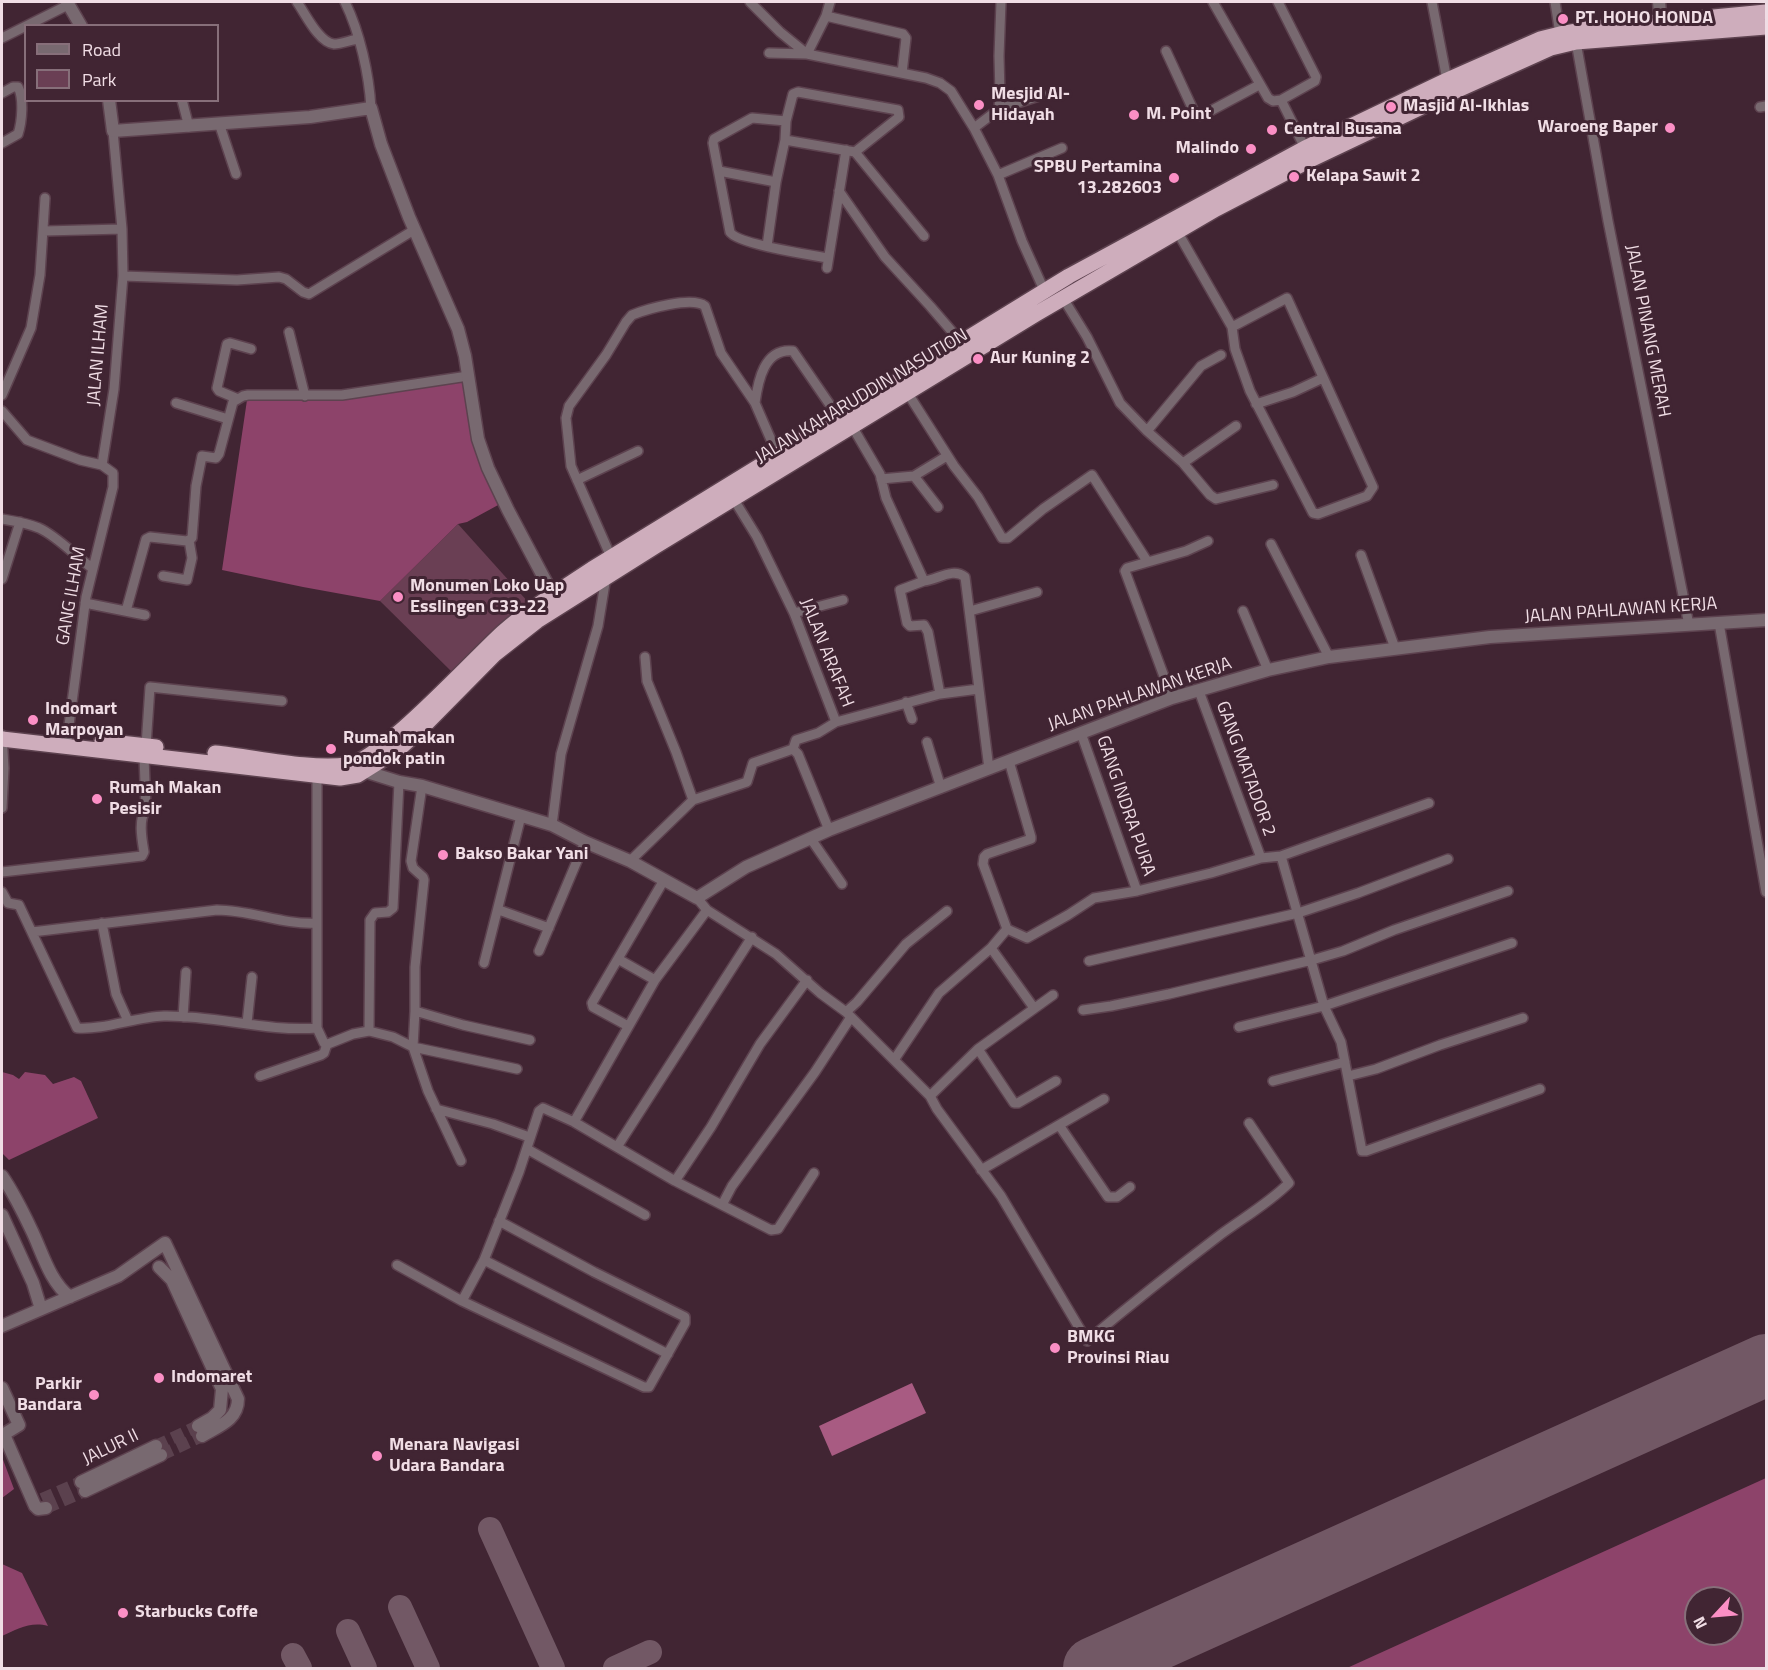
<!DOCTYPE html>
<html>
<head>
<meta charset="utf-8">
<style>
	body { margin:0 }
	#map { position:relative; width:1768px; height:1670px; overflow:hidden; background:#412533; font-family:"Titillium Web",sans-serif }
	canvas { display:block }
	.frame { position:absolute; inset:0; border:3px solid #f0dde5; pointer-events:none }
	.legend { position:absolute; left:24px; top:24px; width:195px; height:78px; box-sizing:border-box; background:#412533; border:2px solid #876f7a; margin:0; padding:8px 10px; list-style:none; font-size:18px; color:#f0dde5 }
	.legend li { display:flex; align-items:center; gap:12px; height:30px }
	.legend b { width:30px; border:2px solid #876f7a }
	.north { position:absolute; left:1684px; top:1586px; width:60px; height:60px; box-sizing:border-box; background:#412533; border:2px solid #876f7a; border-radius:50%; rotate:244deg; font-size:16px; font-weight:700; line-height:24px; text-align:center; color:#f0dde5 }
	.north::after { content:''; display:block; margin:auto; width:21px; height:27px; background:#fb8fc5; clip-path:polygon(50% 0,100% 100%,50% 72%,0 100%) }
</style>
</head>
<body>
<div id="map">
<canvas width="1768" height="1670"></canvas>
<div class="frame"></div>
<ul class="legend">
<li><b style="height:8px;background:#786970"></b>Road</li>
<li><b style="height:16px;background:#6a3f54"></b>Park</li>
</ul>
<div class="north">N</div>
</div>
<script>
const g = document.querySelector('canvas').getContext('2d');
g.lineJoin = 'round';
function fillPath(path, color) {
  g.fillStyle = color;
  g.fill(path, 'evenodd');
}
function trace(path, color, width, dash) {
  g.strokeStyle = color;
  g.lineWidth = width;
  g.lineCap = dash ? 'butt' : 'round';
  g.setLineDash(dash || []);
  g.stroke(path);
}
function drawText(font, color, halo, rows, align = 'center') {
  g.font = font + ' "Titillium Web",sans-serif';
  g.lineWidth = 6;
  g.setLineDash([]);
  g.textBaseline = 'middle';
  g.strokeStyle = halo;
  g.fillStyle = color;
  for (const [text, x, y, turn = 0] of rows) {
    g.save();
    g.translate(x, y);
    g.rotate((+turn || 0) * Math.PI / 180);
    g.textAlign = isNaN(turn) ? turn : align;
    if (halo) g.strokeText(text, 0, 0);
    g.fillText(text, 0, 0);
    g.restore();
  }
}
const green = new Path2D(`
	M458,524l71,79 -76,70 -73,-72z`);
const forest = new Path2D(`
	M464,381l36,123 -33,18 -9,2 -78,77 -77,-14 -81,-17 25,-170 95,-1z
	M2,1072l11,3 6,4 6,-7 20,3 8,9 21,-7 7,4 17,37 -89,42 -7,-7z
	M2,1457l12,32 -12,9z
	M1766,1478v190h-419zM1696,1598h36v36h-36z
	M2,1564l20,9 26,53c-17,-5 -31,3 -46,10z`);
const water = new Path2D(`
	M912,1383l14,30 -94,43 -13,-30z`);
const taxiway = new Path2D(`
	M490,1529l63,139
	M400,1607l28,61
	M348,1631l17,37
	M293,1655l7,13
	M615,1668l35,-16`);
const runway = new Path2D(`
	M1094,1668l672,-303`);
const tertiaryTunnel = new Path2D(`
	M156,1446l42,-20
	M161,1455l41,-19
	M42,1499l39,-17
	M46,1508l39,-17`);
const minor = new Path2D(`
	M297,2c8,11 22,41 37,42 7,0 17,-4 24,-5
	M345,2c15,31 24,72 26,106
	M750,2l30,30 27,22 119,24 14,5 11,8 23,37 24,47 24,66 22,49
	M1213,2l55,96 5,3 8,-1 24,48
	M1278,2l38,75 -1,4 -34,19
	M1432,2l15,78
	M1555,2l5,32
	M826,16l77,18 3,4 -4,35
	M26,26l42,-21
	M2,38l24,-12
	M1576,42l32,179 81,404
	M1166,51l30,65h5l58,-31
	M769,53l38,1 19,-38 4,-14
	M2,93l11,-6h5c6,11 4,35 0,47l-16,9
	M182,100l7,27
	M1760,107l6,-1
	M999,109l43,-14
	M786,121l-34,-3 -38,21 -1,4 17,89c7,12 81,23 98,26
	M219,123l17,51
	M974,128l25,-19 1,-14 -1,-39 2,-54
	M785,140l70,12 69,84
	M719,171l57,11
	M998,175l64,-27
	M839,191l46,66 45,49 31,36
	M44,231l78,-2
	M1177,231l55,96 3,22 15,42 63,122 5,1 49,-18 6,-9 -86,-189 -55,29
	M767,246l9,-64 9,-42 1,-19 7,-27 5,-2 100,18 1,7 -44,35
	M827,268l19,-118
	M123,276l114,4 42,-3 7,2 17,13 6,2 105,-64
	M1063,298l24,39 33,66 27,28 36,32 27,32 6,4 57,-14
	M289,332l16,64
	M907,392l47,74 24,31 24,41h6l35,-29 49,-34 55,86
	M2,395l29,-67 9,-53 5,-77
	M238,399l-19,-8 -2,-3 10,-44 3,-1 21,6
	M176,403l52,16
	M755,403c3,-22 9,-55 38,-52l46,67
	M1256,404l37,-12 30,-14
	M2,411l25,29 53,20 22,5 11,8v14l-27,110 -19,143
	M852,426l28,48 6,24 38,83c13,-1 29,-14 41,-4l24,192
	M1147,431l54,-65 20,-11
	M1183,463l53,-37
	M102,465l12,-76 9,-113 -1,-47 -9,-98
	M914,476l33,-20
	M881,479l33,-3 24,31
	M577,480l61,-29
	M733,498l24,39 37,76 42,109
	M2,519c12,2 25,4 37,9 18,8 36,28 53,40
	M1271,544l58,113
	M1361,555l34,93
	M611,557l-40,-91 -5,-48 3,-12 37,-51 20,-33 6,-7c15,-6 60,-19 73,-9l16,47 34,50 23,53
	M163,576l24,4 5,-22 -3,-18
	M2,579l18,-57
	M924,581l-24,9 7,33 3,3 14,-1 4,7 12,62
	M85,603l60,12
	M126,611l20,-72 4,-2 37,4 5,-3 4,-52 6,-30 14,2 3,-4 14,-52 10,-6 5,-1h94l126,-19
	M970,611l67,-19
	M1243,611l25,59
	M794,613l49,-13
	M1719,623l47,269
	M1199,691l62,167
	M1172,698l-47,-127 2,-3 59,-17 22,-10
	M906,702l6,17
	M1081,733l56,158
	M927,742l14,46
	M146,746l4,-59 132,14
	M793,749l3,-9 22,-7 18,-11 104,-28 39,-5
	M1009,761l22,76v2l-44,15 -3,3 -1,7 24,65 20,9 41,-23 26,-17 43,-7 74,-18 50,-15 20,-2 148,-53
	M317,775v253l7,15 4,1 25,-10 16,-3 24,6 20,10 104,22
	M422,786l-11,75 2,7 10,9 1,3 -9,87v44l-2,36 15,44 33,70
	M693,800l54,-18 6,-19 40,-14 5,5 31,76
	M2,808l2,-40 -2,-33
	M552,825l9,-71 37,-128 8,-49
	M811,839l31,45
	M1281,856l43,150 17,36 21,109h4l174,-62
	M630,861l63,-61 -17,-48 -29,-71 -2,-24
	M2,872l140,-16 2,-4c-2,-12 -6,-33 2,-42l-2,-54
	M2,892l6,11 11,2 58,123c28,2 58,-11 87,-12 51,-1 102,16 153,12
	M697,898l10,12 69,44 44,39 26,19 84,84 7,13 64,87 86,145c43,-36 87,-71 133,-106 23,-17 49,-32 69,-52l-40,-60
	M499,910l50,18
	M102,923l14,71 12,27
	M32,932l185,-22c35,0 65,15 100,13
	M991,948l43,60
	M539,951l46,-109
	M618,959l37,21
	M1089,961l209,-48 60,-20 90,-34
	M484,963l37,-147
	M1083,1010l28,-4 58,-12 143,-34 31,-9 51,-21 114,-39
	M415,1011l48,14 67,15
	M846,1012l11,-10 49,-58 41,-33
	M183,1017l3,-45
	M247,1023l5,-46
	M628,1026l-35,-19 -1,-4 72,-123
	M1239,1027l85,-21 188,-63
	M369,1031l1,-111 5,-7 13,-1 5,-4 6,-126
	M978,1049l36,54h4l38,-22
	M894,1060l45,-67 52,-45 16,-19
	M260,1076l61,-21 3,-2 3,-9
	M1348,1076l28,-7 64,-24 83,-27
	M1273,1081l72,-19
	M930,1096l48,-47 75,-54
	M436,1109l57,15 36,13
	M574,1122l81,-142 52,-70
	M1059,1125l49,72h9l13,-10
	M617,1147l135,-210
	M527,1149l118,66
	M981,1170l123,-71
	M675,1181l36,-54 49,-83 47,-64
	M722,1205l10,-19 83,-114 36,-55
	M484,1260l184,94
	M397,1265l65,36 182,86h5l36,-64v-6l-91,-45 -95,-51
	M462,1301l22,-41 35,-88 20,-61 4,-3 31,14 101,59 96,49 7,-1 36,-56`);
const tertiary = new Path2D(`
	M67,2l14,24
	M1659,2l2,21
	M109,100l4,31 197,-14 61,-9 10,36 28,73 49,112 7,27 13,83 10,29 20,42 45,85
	M362,768l2,3 35,11 23,4 130,39 33,17 45,19 67,37 49,-31 83,-37 343,-132 96,-28 61,-13 161,-20 276,-17
	M2,1176c11,16 20,34 29,53 11,22 18,52 39,68
	M2,1215l31,68 8,26
	M159,1267l13,13 50,109 -2,21 -8,8 -14,8
	M2,1326l116,-50 47,-33 73,156c0,21 -19,27 -36,37
	M2,1388l17,37 -13,8 -1,4 30,69 3,3 8,-1
	M81,1482l75,-36
	M85,1491l76,-36`);
const trunk = new Path2D(`
	M2,739l338,39 18,-3 40,-25 22,-20 75,-76 42,-33 119,-75 380,-232 180,-105 94,-49 141,-67 100,-45 25,-6 190,-15
	M102,741l54,6
	M215,753c40,4 94,17 132,12 35,-5 125,-105 156,-133 27,-24 59,-43 89,-63l477,-293 236,-128 142,-68 93,-41 20,-5 28,-5 178,-17`);
const markers = [
	[1563,19,6,"#fb8fc5"],
	[979,105,6,"#fb8fc5"],
	[1391,107,6,"#fb8fc5"],
	[1134,115,6,"#fb8fc5"],
	[1670,128,6,"#fb8fc5"],
	[1272,130,6,"#fb8fc5"],
	[1251,149,6,"#fb8fc5"],
	[1294,177,6,"#fb8fc5"],
	[1174,178,6,"#fb8fc5"],
	[978,359,6,"#fb8fc5"],
	[398,597,6,"#fb8fc5"],
	[33,720,6,"#fb8fc5"],
	[331,749,6,"#fb8fc5"],
	[97,799,6,"#fb8fc5"],
	[443,855,6,"#fb8fc5"],
	[1055,1348,6,"#fb8fc5"],
	[159,1378,6,"#fb8fc5"],
	[94,1395,6,"#fb8fc5"],
	[377,1456,6,"#fb8fc5"],
	[123,1613,6,"#fb8fc5"]
];
const poiNames = [
	["PT. HOHO HONDA",1575,19],
	["Mesjid Al-",991,95],
	["Hidayah",991,116],
	["Masjid Al-Ikhlas",1403,107],
	["M. Point",1146,115],
	["Waroeng Baper",1658,128,"right"],
	["Central Busana",1284,130],
	["Malindo",1239,149,"right"],
	["SPBU Pertamina",1162,168,"right"],
	["13.282603",1162,189,"right"],
	["Kelapa Sawit 2",1306,177],
	["Aur Kuning 2",990,359],
	["Monumen Loko Uap",410,587],
	["Esslingen C33-22",410,608],
	["Indomart",45,710],
	["Marpoyan",45,731],
	["Rumah makan",343,739],
	["pondok patin",343,760],
	["Rumah Makan",109,789],
	["Pesisir",109,810],
	["Bakso Bakar Yani",455,855],
	["BMKG",1067,1338],
	["Provinsi Riau",1067,1359],
	["Indomaret",171,1378],
	["Parkir",82,1385,"right"],
	["Bandara",82,1406,"right"],
	["Menara Navigasi",389,1446],
	["Udara Bandara",389,1467],
	["Starbucks Coffe",135,1613]
];
const streetNames = [
	["JALAN PINANG MERAH",1647,331,79],
	["JALAN ILHAM",99,355,-85],
	["JALAN KAHARUDDIN NASUTION",862,397,-31],
	["GANG ILHAM",72,596,-80],
	["JALAN PAHLAWAN KERJA",1621,611,-4],
	["JALAN ARAFAH",826,653,68],
	["JALAN PAHLAWAN KERJA",1140,695,-19],
	["GANG MATADOR 2",1245,769,70],
	["GANG INDRA PURA",1125,806,71],
	["JALUR II",111,1448,-26]
];
fillPath(green, '#6a3f54');
fillPath(forest, '#8d436a');
fillPath(water, '#a85b82');
trace(taxiway, '#725865', 24);
trace(runway, '#725865', 62);
trace(tertiaryTunnel, '#5b414e', 12, [12, 6]);
trace(minor, '#5d424f', 12);
trace(tertiary, '#5d424f', 15);
trace(trunk, '#5d424f', 18);
trace(minor, '#786970', 9);
trace(tertiary, '#786970', 12);
trace(trunk, '#ceadbc', 15);
for (const [x, y, r, color] of markers) {
  const dot = new Path2D();
  dot.arc(x, y, r, 0, 2 * Math.PI);
  g.fillStyle = color;
  g.fill(dot);
  trace(dot, '#412533', 2);
}
drawText('bold 18px', '#f0dde5', '#412533', poiNames, 'left');
drawText('18px', '#f0dde5', '#412533', streetNames);
</script>
</body>
</html>
